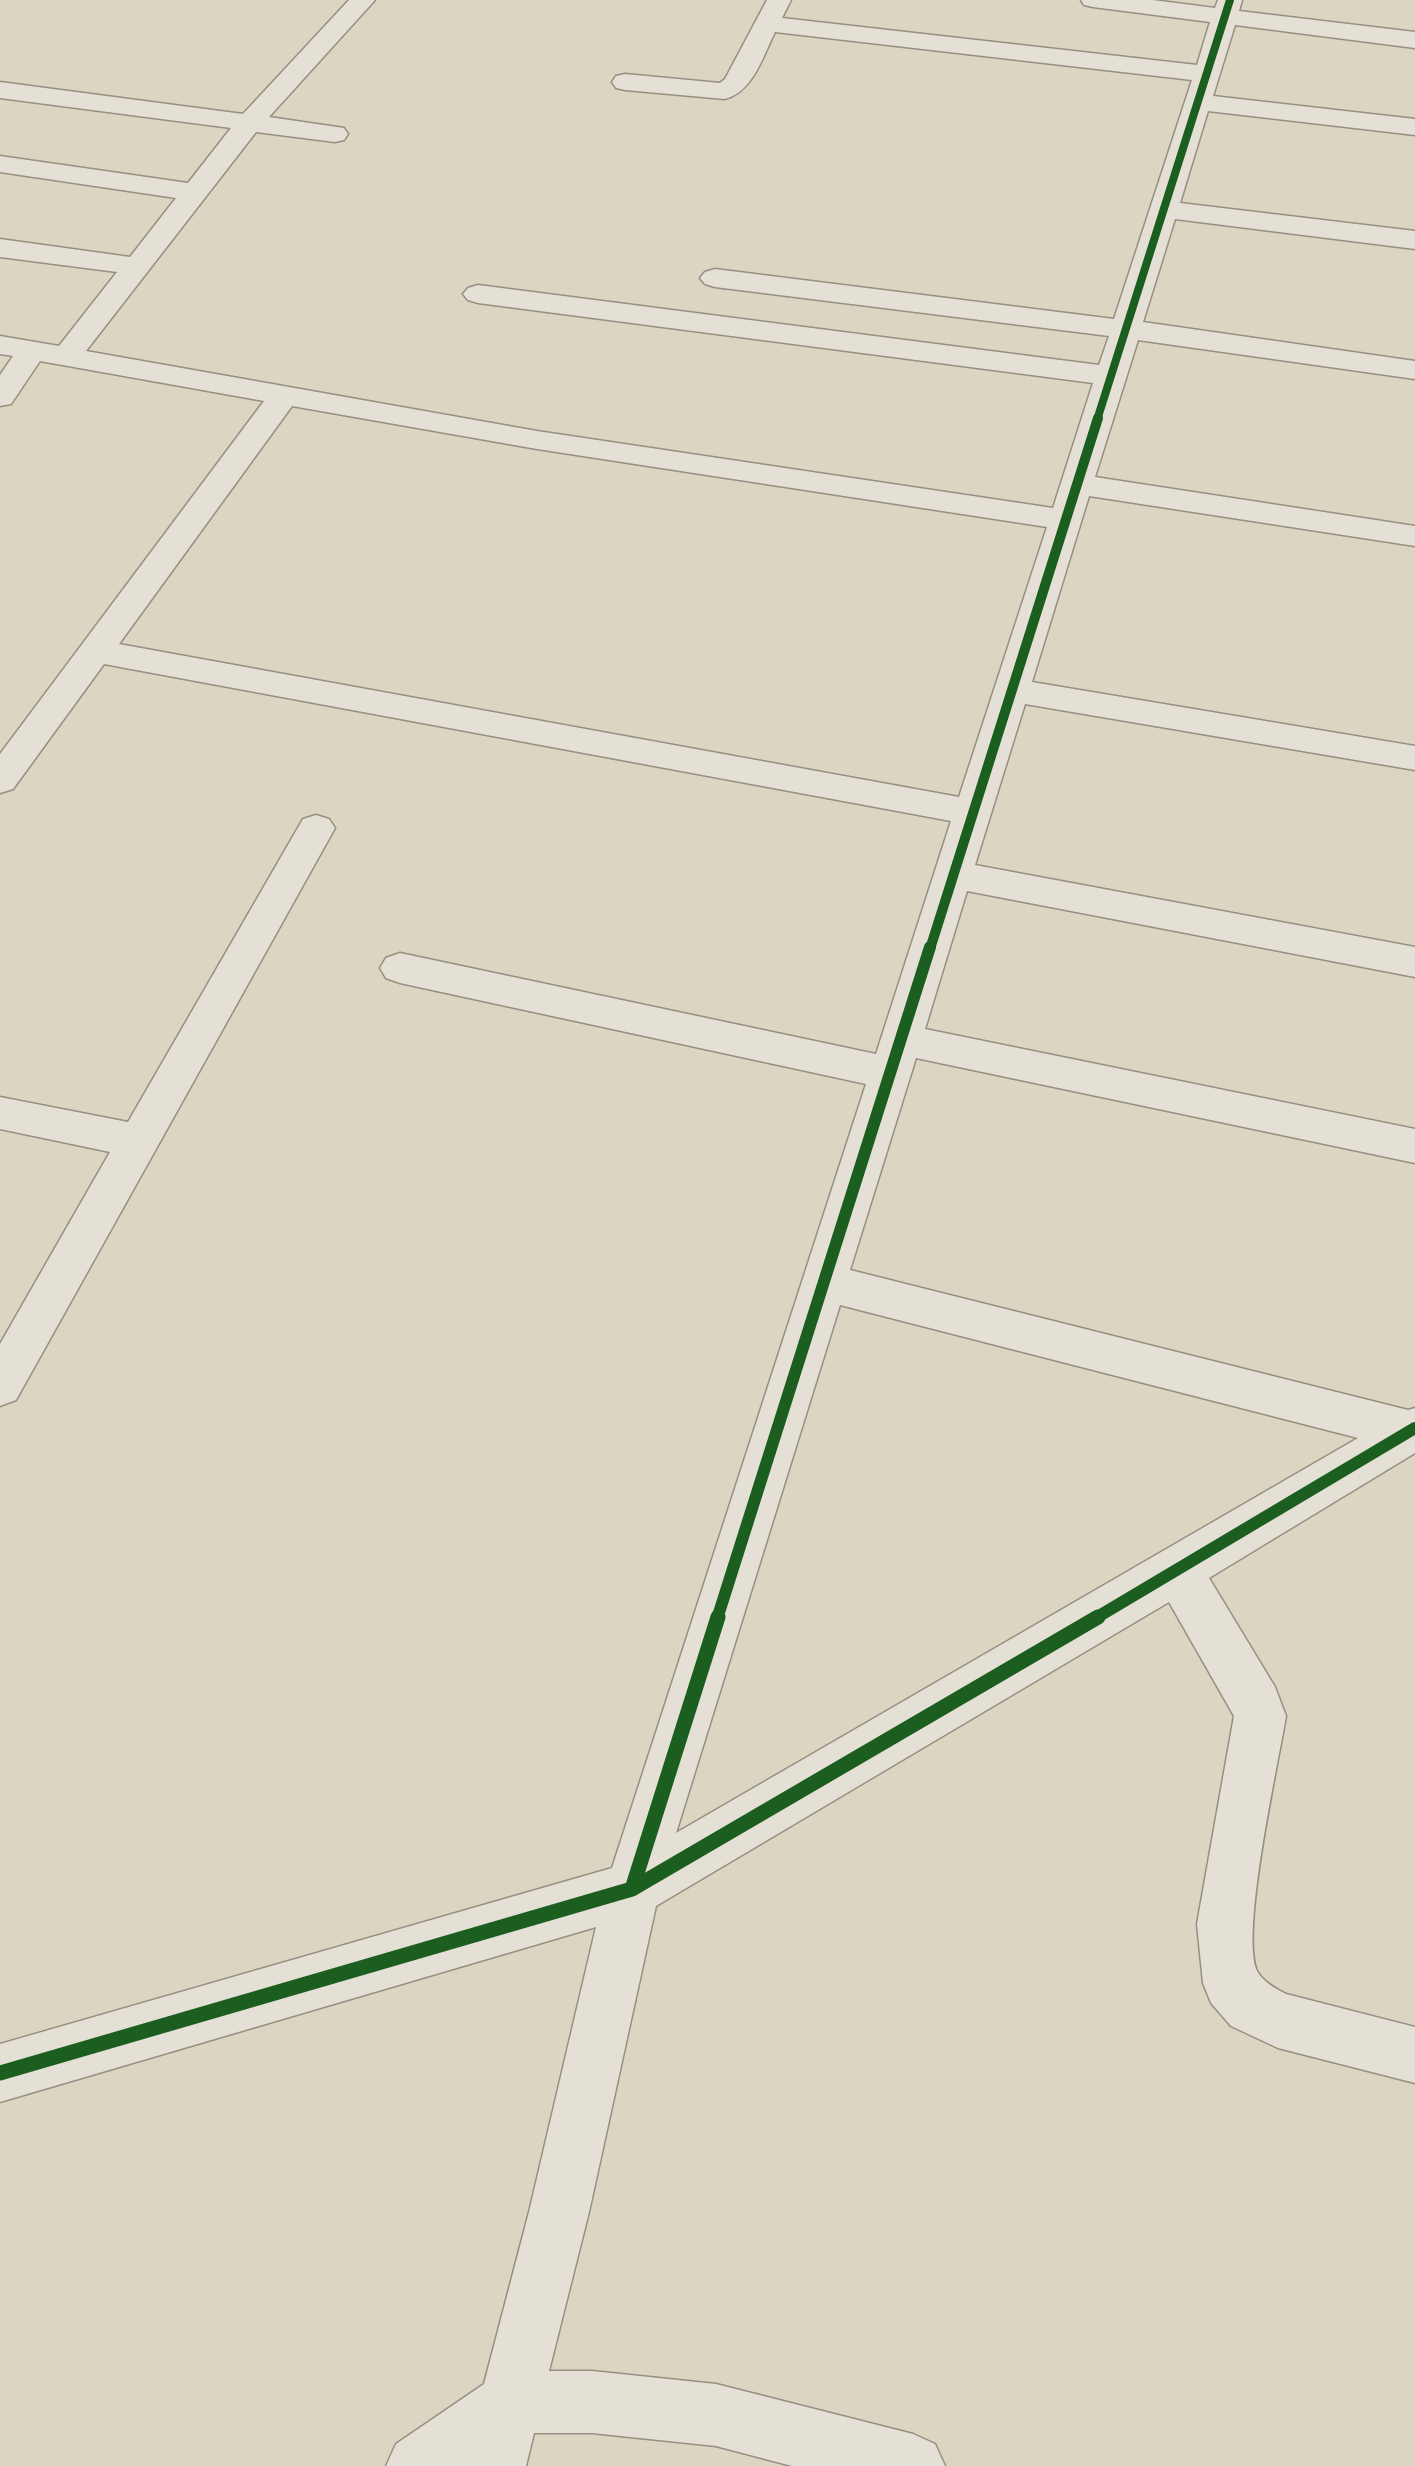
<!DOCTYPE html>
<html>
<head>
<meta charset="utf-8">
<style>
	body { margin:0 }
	canvas { display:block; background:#dcd5c2 }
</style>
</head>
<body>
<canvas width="1415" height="2466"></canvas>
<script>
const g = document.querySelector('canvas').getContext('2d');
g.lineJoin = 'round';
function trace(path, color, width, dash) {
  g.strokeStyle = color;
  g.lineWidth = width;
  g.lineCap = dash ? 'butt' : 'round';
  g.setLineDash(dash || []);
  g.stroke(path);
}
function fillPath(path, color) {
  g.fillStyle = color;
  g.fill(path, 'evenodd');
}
const minor = new Path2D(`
	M349,0h26l-106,117 75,11 4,6 -4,6 -9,2 -79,-10 -170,219 451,80 516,77 40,-125 -615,-80 -10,-3 -5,-6 5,-6 10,-3 621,80 10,-29 -394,-49 -10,-3 -5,-6 5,-6 10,-3 399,50 78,-239 -417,-48c-12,24 -22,60 -50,67l-100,-9 -9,-2 -4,-6 4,-6 9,-2 95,9 5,-4 42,-79h24l-9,18 415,47 13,-43 -117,-15 -9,-2 -3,-5h72l62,8 3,-8h24l-3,11 176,21v16l-180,-23 -22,71 202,23v16l-207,-24 -28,92 235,28v18l-240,-30 -32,103 272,39v18l-277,-39 -43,137 320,49v20l-326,-50 -57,186 383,64v24l-390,-66 -50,161 440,82v30l-448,-86 -42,138 490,100v34l-499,-105 -66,212 558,140 7,-2v45l-206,125 66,109 11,29c-8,49 -46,217 -29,255 6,11 19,18 29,23l129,33v56l-137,-35 -47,-22 -20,-23 -8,-20 -6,-59 37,-208 -65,-114 -513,304 -67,306 -40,159h43l124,13 197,50 22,10 10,22h-153l-76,-20 -124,-13h-58l-8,33h-140l10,-22 88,-60 45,-172 67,-285 -596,175v-58l612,-176 254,-784 -466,-101 -14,-5 -6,-10 6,-10 14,-5 476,101 75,-233 -847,-157 -91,125 -13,4v-39l264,-353 -224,-40 -29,43 -11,2v-31l13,-19 -13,-2v-18l59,10 58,-74 -117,-15v-18l130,18 46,-59 -176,-26v-16l188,27 43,-55 -231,-30v-16l243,32zM292,406l245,43 510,78 -88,270 -840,-153zM840,1305l518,133 -682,395z
	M316,815l13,4 6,9 -319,572 -16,6v-62l110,-192 -110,-23v-32l128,25 175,-303z`);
const cyclewayFar3 = new Path2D(`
	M1097,420l133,-420`);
const cyclewayFar2 = new Path2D(`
	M930,949l168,-531`);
const cyclewayFar1 = new Path2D(`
	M717,1619l213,-672
	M1094,1619l321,-191`);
const cycleway = new Path2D(`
	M632,1889l86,-272
	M0,2073l632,-184 466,-272`);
trace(minor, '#978f81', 3);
fillPath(minor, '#e4e0d6');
trace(cyclewayFar3, '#1b5e20', 8);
trace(cyclewayFar2, '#1b5e20', 10);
trace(cyclewayFar1, '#1b5e20', 12);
trace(cycleway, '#1b5e20', 15);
</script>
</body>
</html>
